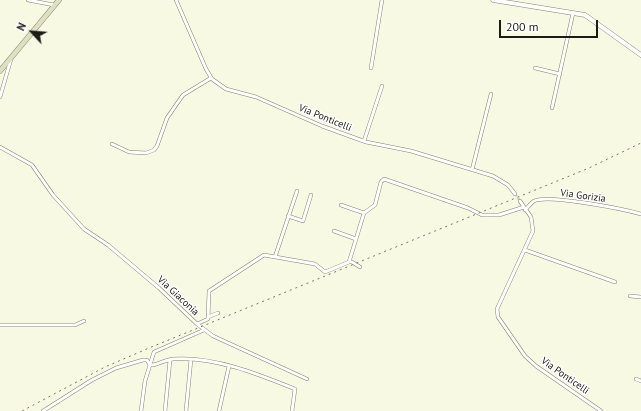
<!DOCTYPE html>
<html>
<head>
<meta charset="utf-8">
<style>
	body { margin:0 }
	#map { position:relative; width:641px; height:411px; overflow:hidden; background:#f7f9e2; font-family:"PT Sans",sans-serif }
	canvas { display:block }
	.north { position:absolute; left:12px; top:12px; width:40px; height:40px; -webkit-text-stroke:3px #fff; paint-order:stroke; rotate:296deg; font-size:11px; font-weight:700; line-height:16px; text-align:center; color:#1b1c14 }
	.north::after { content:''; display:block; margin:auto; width:14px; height:18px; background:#1b1c14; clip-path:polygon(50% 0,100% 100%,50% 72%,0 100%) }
	.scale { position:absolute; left:499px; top:20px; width:99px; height:18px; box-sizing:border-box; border:2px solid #1b1c14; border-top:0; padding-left:5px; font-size:12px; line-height:14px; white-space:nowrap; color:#1b1c14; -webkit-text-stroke:3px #fff; paint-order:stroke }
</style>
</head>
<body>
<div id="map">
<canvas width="641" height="411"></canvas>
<div class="north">N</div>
<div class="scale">200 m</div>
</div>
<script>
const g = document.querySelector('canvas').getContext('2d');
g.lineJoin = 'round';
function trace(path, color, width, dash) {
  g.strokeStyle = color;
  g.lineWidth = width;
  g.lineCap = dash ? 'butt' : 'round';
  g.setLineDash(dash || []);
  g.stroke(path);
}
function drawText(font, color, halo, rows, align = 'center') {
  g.font = font + ' "PT Sans",sans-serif';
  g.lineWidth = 3;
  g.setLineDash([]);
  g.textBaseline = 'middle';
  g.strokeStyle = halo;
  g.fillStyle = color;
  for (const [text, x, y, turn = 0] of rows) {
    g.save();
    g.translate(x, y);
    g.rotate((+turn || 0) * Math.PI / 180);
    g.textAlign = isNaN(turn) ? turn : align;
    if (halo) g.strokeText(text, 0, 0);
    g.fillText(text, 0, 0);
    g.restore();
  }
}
const minorTunnel = new Path2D(`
	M515,194l5,7`);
const minor = new Path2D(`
	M28,0l26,5
	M176,0l30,69 6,10 14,10 30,8 66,29 44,16 45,9 82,25 15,9 7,9
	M371,68l11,-68
	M535,68l25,6
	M0,97l11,-38
	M552,108l21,-95
	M364,141l18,-55
	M112,144l17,8 17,1 8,-3 3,-4 10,-28 16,-23 28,-17
	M0,147l32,18 21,30 31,34 24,16 51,43 38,36 11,-5 1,-28 55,-36 51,9 10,8 24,-10 15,-49
	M472,170l19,-76
	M520,201l11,16 2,14 -36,78 1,8 27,39 11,10 65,45
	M341,205l23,8
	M525,210c3,-3 6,-7 9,-9 14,-7 89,8 107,13
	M364,213l11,-8 6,-23 3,-3 84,29 14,7h17l25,-8
	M288,216l15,5 8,-26
	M334,231l22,8
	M525,250l90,32
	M275,257l22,-66
	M349,262h3l8,5
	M630,296l11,1
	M208,317l10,-4
	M197,324l16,12 94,43
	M0,325h75l9,-4
	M636,379l5,2
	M43,411l49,-31 24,-12 27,-8h4l3,5h3c7,-2 13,-5 20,-6 41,-3 85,15 122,30l-3,22
	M141,411l4,-30 9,-29 50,-22
	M165,411l5,-51
	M186,411l5,-52
	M219,411l10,-45`);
const tertiary = new Path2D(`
	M493,0l92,15 56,40`);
const secondary = new Path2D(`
	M0,71l59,-71`);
const rail = new Path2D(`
	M22,411l83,-44 44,-19 440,-180 52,-25`);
const streetNames = [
	["Via Ponticelli",325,118,22],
	["Via Gorizia",583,196,8],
	["Via Giaconia",178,296,43],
	["Via Ponticelli",565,376,35]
];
trace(minorTunnel, '#d6d8c3', 3, [3, 1.5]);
trace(minor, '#81836e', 4);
trace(tertiary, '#81836e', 5);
trace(secondary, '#81836e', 5.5);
trace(minor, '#fff', 3);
trace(tertiary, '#fff', 4);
trace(secondary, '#dfe0c2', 4.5);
trace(rail, '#757668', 1, [2, 4]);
drawText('10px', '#1b1c14', '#fff', streetNames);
</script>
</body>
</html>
